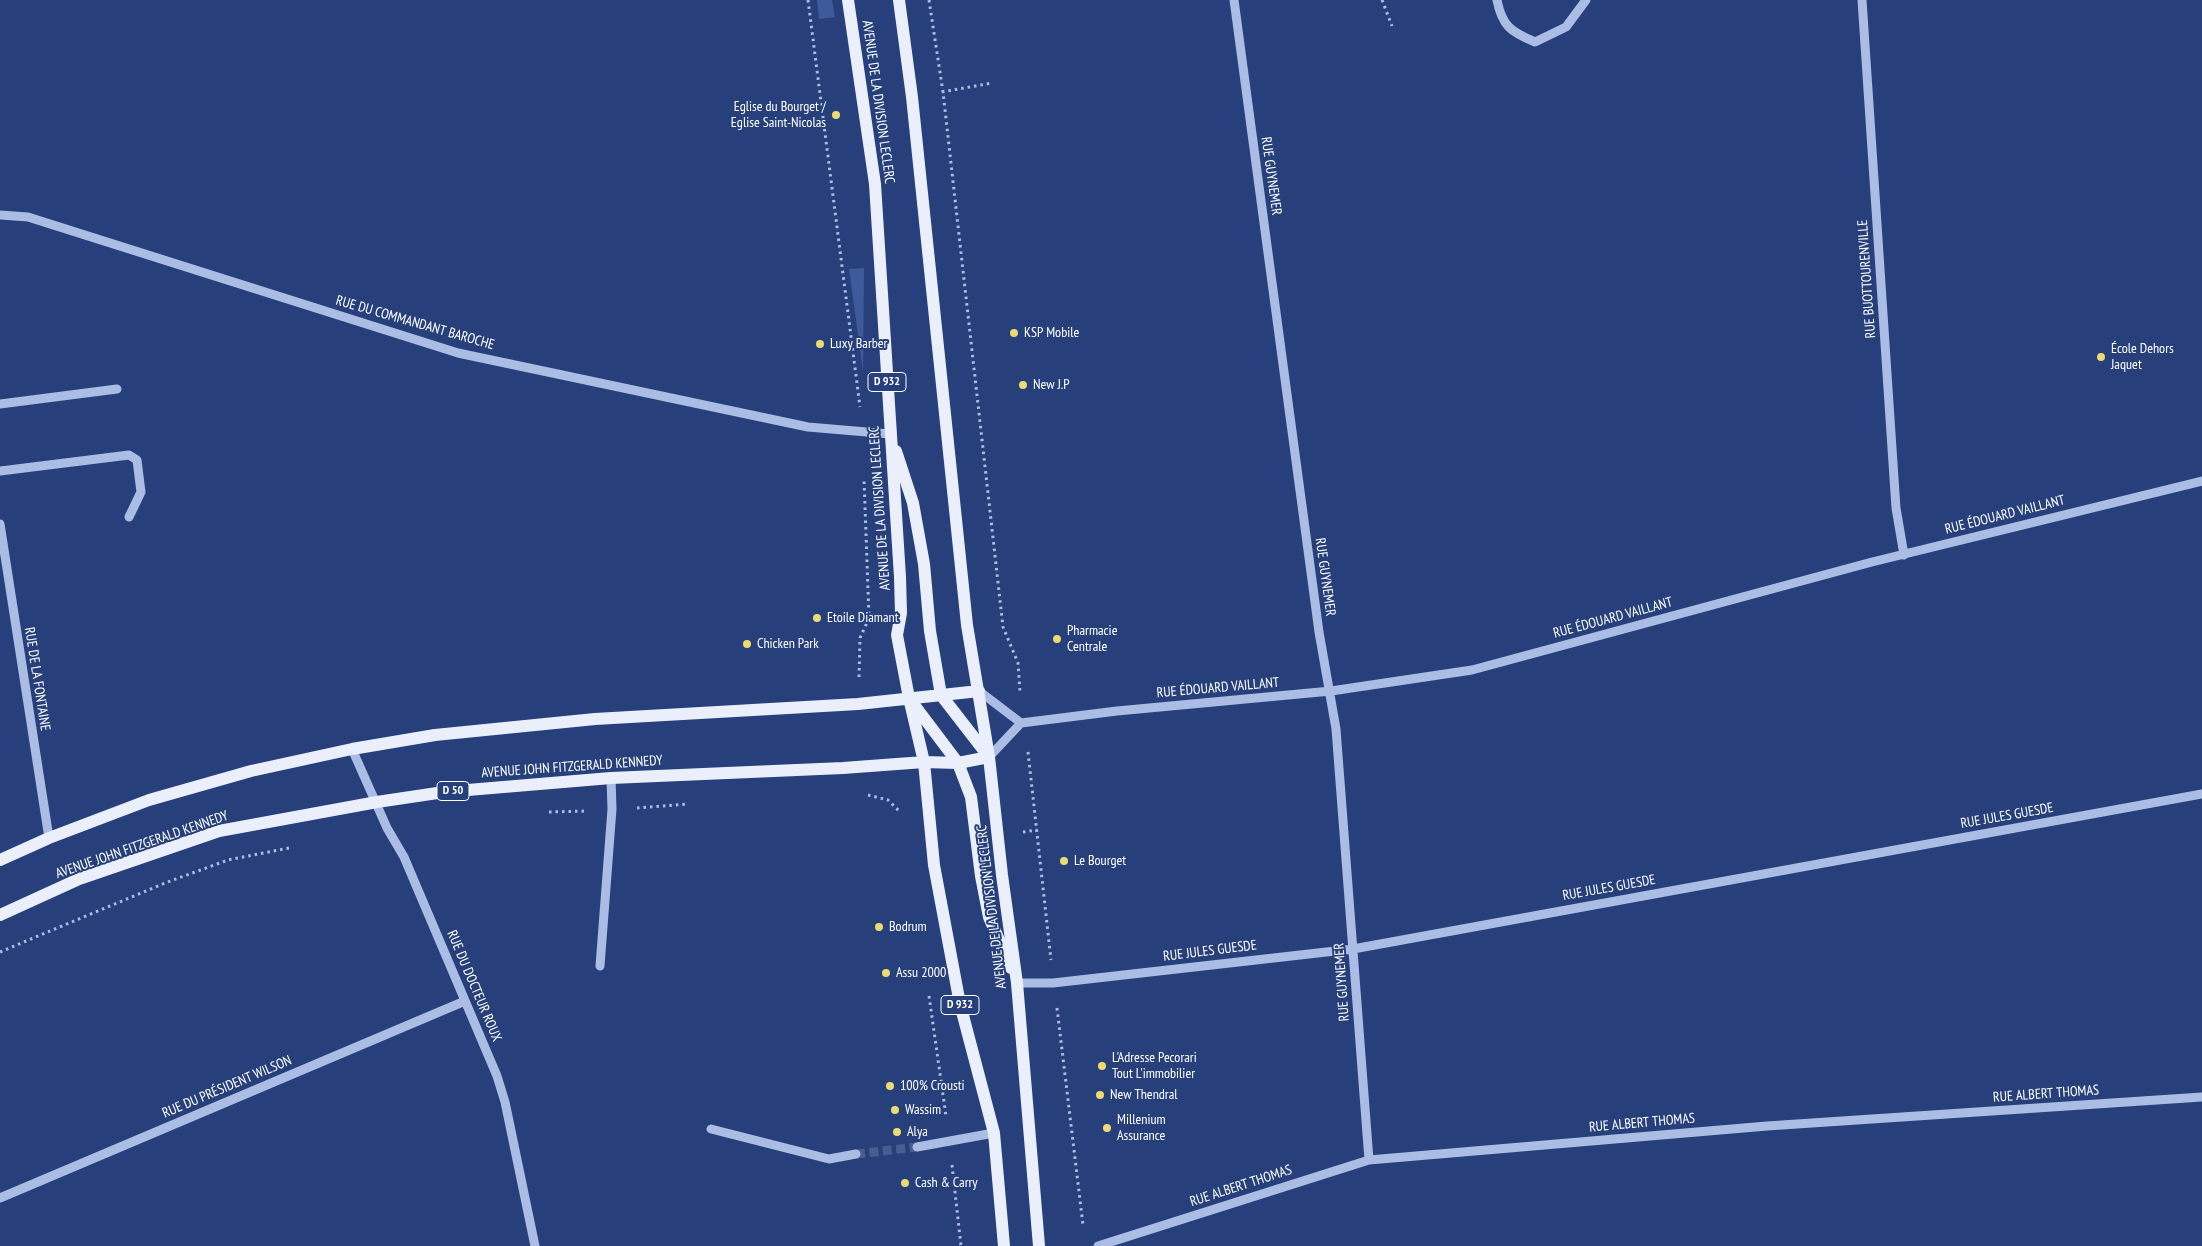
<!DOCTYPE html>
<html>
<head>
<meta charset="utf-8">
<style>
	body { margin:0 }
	canvas { display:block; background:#27407b }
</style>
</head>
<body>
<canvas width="2202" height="1246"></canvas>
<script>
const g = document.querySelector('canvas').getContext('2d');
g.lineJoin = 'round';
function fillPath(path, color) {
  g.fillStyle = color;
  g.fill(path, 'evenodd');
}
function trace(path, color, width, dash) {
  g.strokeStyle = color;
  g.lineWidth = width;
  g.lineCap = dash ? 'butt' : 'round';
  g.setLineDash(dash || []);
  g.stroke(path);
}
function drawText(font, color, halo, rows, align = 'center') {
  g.font = font + ' "PT Sans Narrow",sans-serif';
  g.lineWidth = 4;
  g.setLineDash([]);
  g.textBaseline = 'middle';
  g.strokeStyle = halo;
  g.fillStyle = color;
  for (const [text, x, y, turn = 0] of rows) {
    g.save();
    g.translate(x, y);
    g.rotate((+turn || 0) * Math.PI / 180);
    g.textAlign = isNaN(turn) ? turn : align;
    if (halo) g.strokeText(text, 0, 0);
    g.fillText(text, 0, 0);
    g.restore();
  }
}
const green = new Path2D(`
	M817,0h15l3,17 -16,2z
	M864,268l-1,103 -14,-102z`);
const minorTunnel = new Path2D(`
	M856,1154l61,-7`);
const path = new Path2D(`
	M808,0l52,407
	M929,0l14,92 60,535 15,36 2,29
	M1382,0l10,26
	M942,92l50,-9
	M859,677l1,-39 9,-20 -5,-140
	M1028,752l23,208
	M868,795l20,5 13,13
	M637,808l51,-4
	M549,812l39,-1
	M1023,832l14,-2
	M0,952l165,-69 63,-23 61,-12
	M929,996l17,120
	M1057,1008l26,217
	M952,1165l9,81`);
const minor = new Path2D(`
	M1234,0l85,632 17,97 33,431
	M1497,0c5,26 14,32 38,42l31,-15 20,-27
	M1862,0l34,508 8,47
	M0,215l28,2 430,136 350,74 82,7
	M0,404l117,-15
	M0,471l129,-16 8,5 4,32 -12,25
	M0,524l49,314
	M979,691l42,32 96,-12 214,-20 141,-21 400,-108 330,-81
	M352,749l35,79 17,29 93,219 8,26 30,144
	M989,757l32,-34
	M600,966l12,-157 -1,-31
	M1017,983h36l300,-34 849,-155
	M711,1129l118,30 27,-5
	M917,1147l77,-14
	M0,1198l465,-197
	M1098,1246l271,-86 398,-34 435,-29`);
const major = new Path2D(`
	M848,0l27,184 25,393 1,36 -4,22 12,63 15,64 10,103 26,139 34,129 10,113
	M899,0l13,97 55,528 22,132 13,118 15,108 22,263
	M896,451l17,52 11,61 6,67 11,64 48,62
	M912,702l46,61 13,34 10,79 8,41 22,51
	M0,860l49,-22 100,-38 102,-29 101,-22 83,-14 160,-16 263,-15 121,-13
	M0,915l79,-36 140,-48 158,-29 67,-10 167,-14 232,-10 81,-6 34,1 31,-6`);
const markers = [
	[836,115,5,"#ecda72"],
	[1014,333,5,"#ecda72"],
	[820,344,5,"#ecda72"],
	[2101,357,5,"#ecda72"],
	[1023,385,5,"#ecda72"],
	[817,618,5,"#ecda72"],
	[1057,639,5,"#ecda72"],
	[747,644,5,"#ecda72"],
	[1064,861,5,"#ecda72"],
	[879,927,5,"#ecda72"],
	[886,973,5,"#ecda72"],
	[1102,1066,5,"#ecda72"],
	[890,1086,5,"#ecda72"],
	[1100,1095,5,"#ecda72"],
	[895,1110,5,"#ecda72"],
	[1107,1128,5,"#ecda72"],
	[897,1132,5,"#ecda72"],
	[905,1183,5,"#ecda72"]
];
const shields = [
	[887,382,38],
	[453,791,32],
	[960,1005,38]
];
const shieldNames = [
	["D 932",887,382],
	["D 50",453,791],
	["D 932",960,1005]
];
const streetNames = [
	["AVENUE DE LA DIVISION LECLERC",878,102,82],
	["RUE GUYNEMER",1271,176,82],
	["RUE BUOTTOURENVILLE",1867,279,-94],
	["RUE DU COMMANDANT BAROCHE",415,323,16],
	["AVENUE DE LA DIVISION LECLERC",880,508,-94],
	["RUE ÉDOUARD VAILLANT",2005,515,-14],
	["RUE GUYNEMER",1325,577,82],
	["RUE ÉDOUARD VAILLANT",1613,618,-15],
	["RUE DE LA FONTAINE",37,679,81],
	["RUE ÉDOUARD VAILLANT",1218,688,-5],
	["AVENUE JOHN FITZGERALD KENNEDY",572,767,-4],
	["RUE JULES GUESDE",2007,816,-10],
	["AVENUE JOHN FITZGERALD KENNEDY",142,845,-19],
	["RUE JULES GUESDE",1609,888,-10],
	["AVENUE DE LA DIVISION LECLERC",992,907,-97],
	["RUE JULES GUESDE",1210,951,-7],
	["RUE GUYNEMER",1342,982,-94],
	["RUE DU DOCTEUR ROUX",474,986,67],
	["RUE DU PRÉSIDENT WILSON",227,1087,-23],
	["RUE ALBERT THOMAS",2046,1094,-4],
	["RUE ALBERT THOMAS",1642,1123,-5],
	["RUE ALBERT THOMAS",1241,1186,-18]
];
const poiNames = [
	["Eglise du Bourget /",826,107,"right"],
	["Eglise Saint-Nicolas",826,123,"right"],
	["KSP Mobile",1024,333],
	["Luxy Barber",830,344],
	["École Dehors",2111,349],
	["Jaquet",2111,365],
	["New J.P",1033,385],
	["Etoile Diamant",827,618],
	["Pharmacie",1067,631],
	["Centrale",1067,647],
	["Chicken Park",757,644],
	["Le Bourget",1074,861],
	["Bodrum",889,927],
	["Assu 2000",896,973],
	["L'Adresse Pecorari",1112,1058],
	["Tout L'immobilier",1112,1074],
	["100% Crousti",900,1086],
	["New Thendral",1110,1095],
	["Wassim",905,1110],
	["Millenium",1117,1120],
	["Assurance",1117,1136],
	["Alya",907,1132],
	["Cash & Carry",915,1183]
];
fillPath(green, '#3e5a9a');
trace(minorTunnel, '#475d8f', 9, [9, 4.5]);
trace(path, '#abbde4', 3, [2.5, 4]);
trace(minor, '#abbde4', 9);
trace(major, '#ebeffc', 12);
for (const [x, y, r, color] of markers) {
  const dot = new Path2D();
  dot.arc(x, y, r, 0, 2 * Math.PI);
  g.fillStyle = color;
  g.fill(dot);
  trace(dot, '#27407b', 2);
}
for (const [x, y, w] of shields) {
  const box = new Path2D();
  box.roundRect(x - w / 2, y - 9.5, w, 19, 4);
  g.fillStyle = '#27407b';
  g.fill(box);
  trace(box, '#fff', 1);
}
drawText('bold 12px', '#fff', null, shieldNames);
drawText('14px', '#fff', '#27407b', streetNames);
drawText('14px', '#fff', '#27407b', poiNames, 'left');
</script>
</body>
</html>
